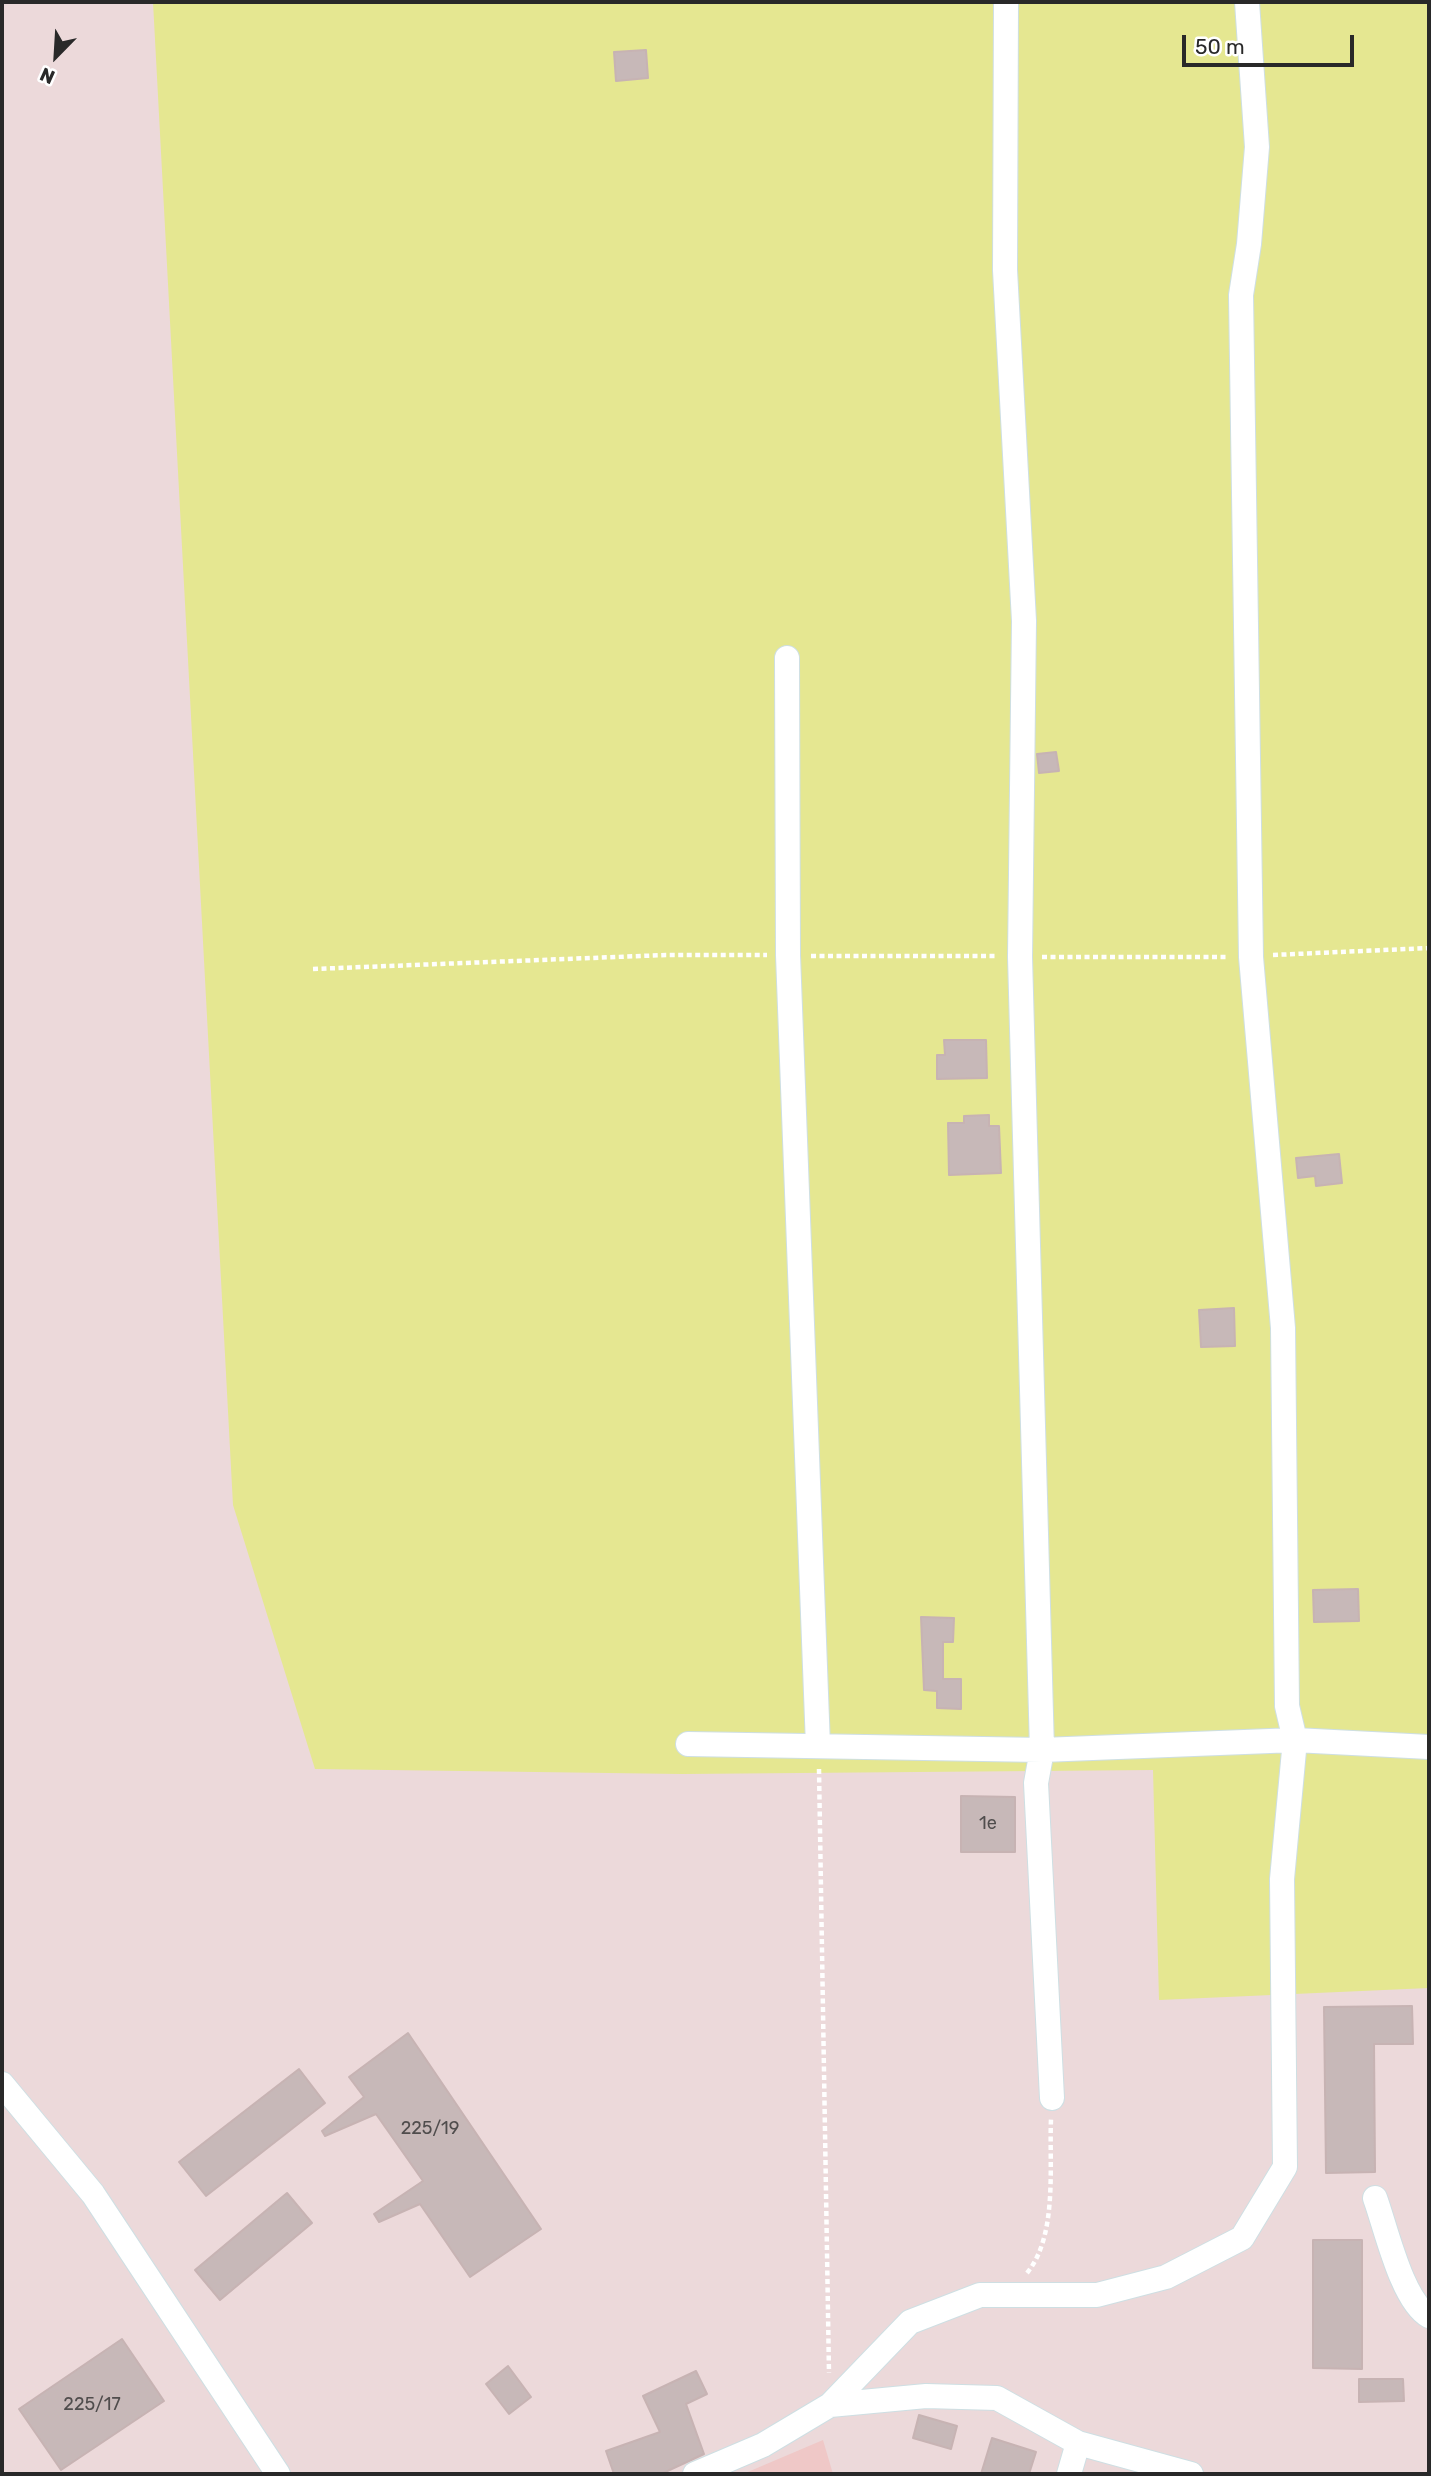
<!DOCTYPE html>
<html>
<head>
<meta charset="utf-8">
<style>
	body { margin:0 }
	#map { position:relative; width:1431px; height:2476px; overflow:hidden; background:#ecd9da; font-family:Rubik,sans-serif }
	canvas { display:block }
	.frame { position:absolute; inset:0; border:4px solid #292929; pointer-events:none }
	.north { position:absolute; left:21px; top:21px; width:70px; height:70px; -webkit-text-stroke:5px #fff; paint-order:stroke; rotate:204deg; font-size:19px; font-weight:700; line-height:28px; text-align:center; color:#292929 }
	.north::after { content:''; display:block; margin:auto; width:24px; height:32px; background:#292929; clip-path:polygon(50% 0,100% 100%,50% 72%,0 100%) }
	.scale { position:absolute; left:1182px; top:35px; width:172px; height:32px; box-sizing:border-box; border:4px solid #292929; border-top:0; padding-left:9px; font-size:21px; line-height:24px; white-space:nowrap; color:#292929; -webkit-text-stroke:5px #fff; paint-order:stroke }
</style>
</head>
<body>
<div id="map">
<canvas width="1431" height="2476"></canvas>
<div class="frame"></div>
<div class="north">N</div>
<div class="scale">50 m</div>
</div>
<script>
const g = document.querySelector('canvas').getContext('2d');
g.lineJoin = 'round';
function fillPath(path, color) {
  g.fillStyle = color;
  g.fill(path, 'evenodd');
}
function trace(path, color, width, dash) {
  g.strokeStyle = color;
  g.lineWidth = width;
  g.lineCap = dash ? 'butt' : 'round';
  g.setLineDash(dash || []);
  g.stroke(path);
}
function drawText(font, color, halo, rows, align = 'center') {
  g.font = font + ' Rubik,sans-serif';
  g.lineWidth = 5;
  g.setLineDash([]);
  g.textBaseline = 'middle';
  g.strokeStyle = halo;
  g.fillStyle = color;
  for (const [text, x, y, turn = 0] of rows) {
    g.save();
    g.translate(x, y);
    g.rotate((+turn || 0) * Math.PI / 180);
    g.textAlign = isNaN(turn) ? turn : align;
    if (halo) g.strokeText(text, 0, 0);
    g.fillText(text, 0, 0);
    g.restore();
  }
}
const education = new Path2D(`
	M823,2440l10,34h-90z`);
const green = new Path2D(`
	M153,2h1276v1986l-270,12 -6,-230 -471,4 -367,-5 -82,-264z`);
const building = new Path2D(`
	M646,50l2,28 -32,3 -2,-29z
	M1056,752l3,19 -20,2 -2,-19z
	M944,1040h42l1,38 -50,1v-24h8z
	M989,1115v11h10l2,47 -52,2 -1,-52h16v-7z
	M1339,1154l3,29 -26,3 -1,-10 -17,2 -2,-20z
	M1234,1308l1,38 -34,1 -2,-37z
	M1358,1589l1,32 -45,1 -1,-32z
	M921,1617l33,1 -1,24h-10v37h18v30l-24,-1v-17l-13,-1z
	M961,1796l54,1v55h-54z
	M1412,2006l1,38h-39l1,128 -49,1 -2,-166z
	M408,2033l133,196 -71,48 -50,-73 -41,18 -5,-8 49,-33 -47,-67 -51,22 -3,-5 42,-34 -15,-20z
	M299,2069l26,34 -119,93 -27,-34z
	M287,2193l25,30 -92,77 -25,-30z
	M1313,2240h49v129l-49,-1z
	M122,2339l42,62 -103,69 -42,-61z
	M508,2366l23,31 -22,17 -23,-30z
	M696,2371l11,23 -21,10 18,50 -43,20h-47l-8,-23 54,-19 -17,-36z
	M1359,2379h44l1,22 -45,1z
	M919,2415l38,11 -6,23 -38,-11z
	M992,2438l44,14 -7,22h-48z`);
const path = new Path2D(`
	M1273,955l156,-7
	M811,956h187
	M1042,957h187
	M313,969l353,-14h101
	M819,1769l10,604
	M1027,2273c31,-38 22,-107 24,-154`);
const minor = new Path2D(`
	M1006,2l-1,268 19,351 -4,336 22,793 -6,33 16,315
	M787,658l1,297 30,791
	M688,1744l354,6 253,-10 134,7
	M2,2084l91,110 185,280
	M1375,2198c11,30 27,103 54,118
	M830,2405l96,-9 71,2 81,45
	M695,2474l68,-29 67,-40 80,-83 70,-27h117l69,-18 76,-39 43,-71 -3,-288 13,-139 -8,-34 -4,-378 -32,-371 -10,-662 8,-51 8,-97 -10,-145
	M1069,2474l9,-31 113,31`);
const numberNames = [
	["1е",988,1824],
	["225/19",430,2129],
	["225/17",92,2405]
];
fillPath(education, '#efc8c7');
fillPath(green, '#e5e791');
fillPath(building, '#c7b8b8');
trace(building, '#c7b3b3', 2);
trace(minor, '#cedfe3', 26);
trace(path, '#fff', 4.5, [5, 3.5]);
trace(minor, '#fff', 24);
drawText('18px', '#504d4d', null, numberNames);
</script>
</body>
</html>
